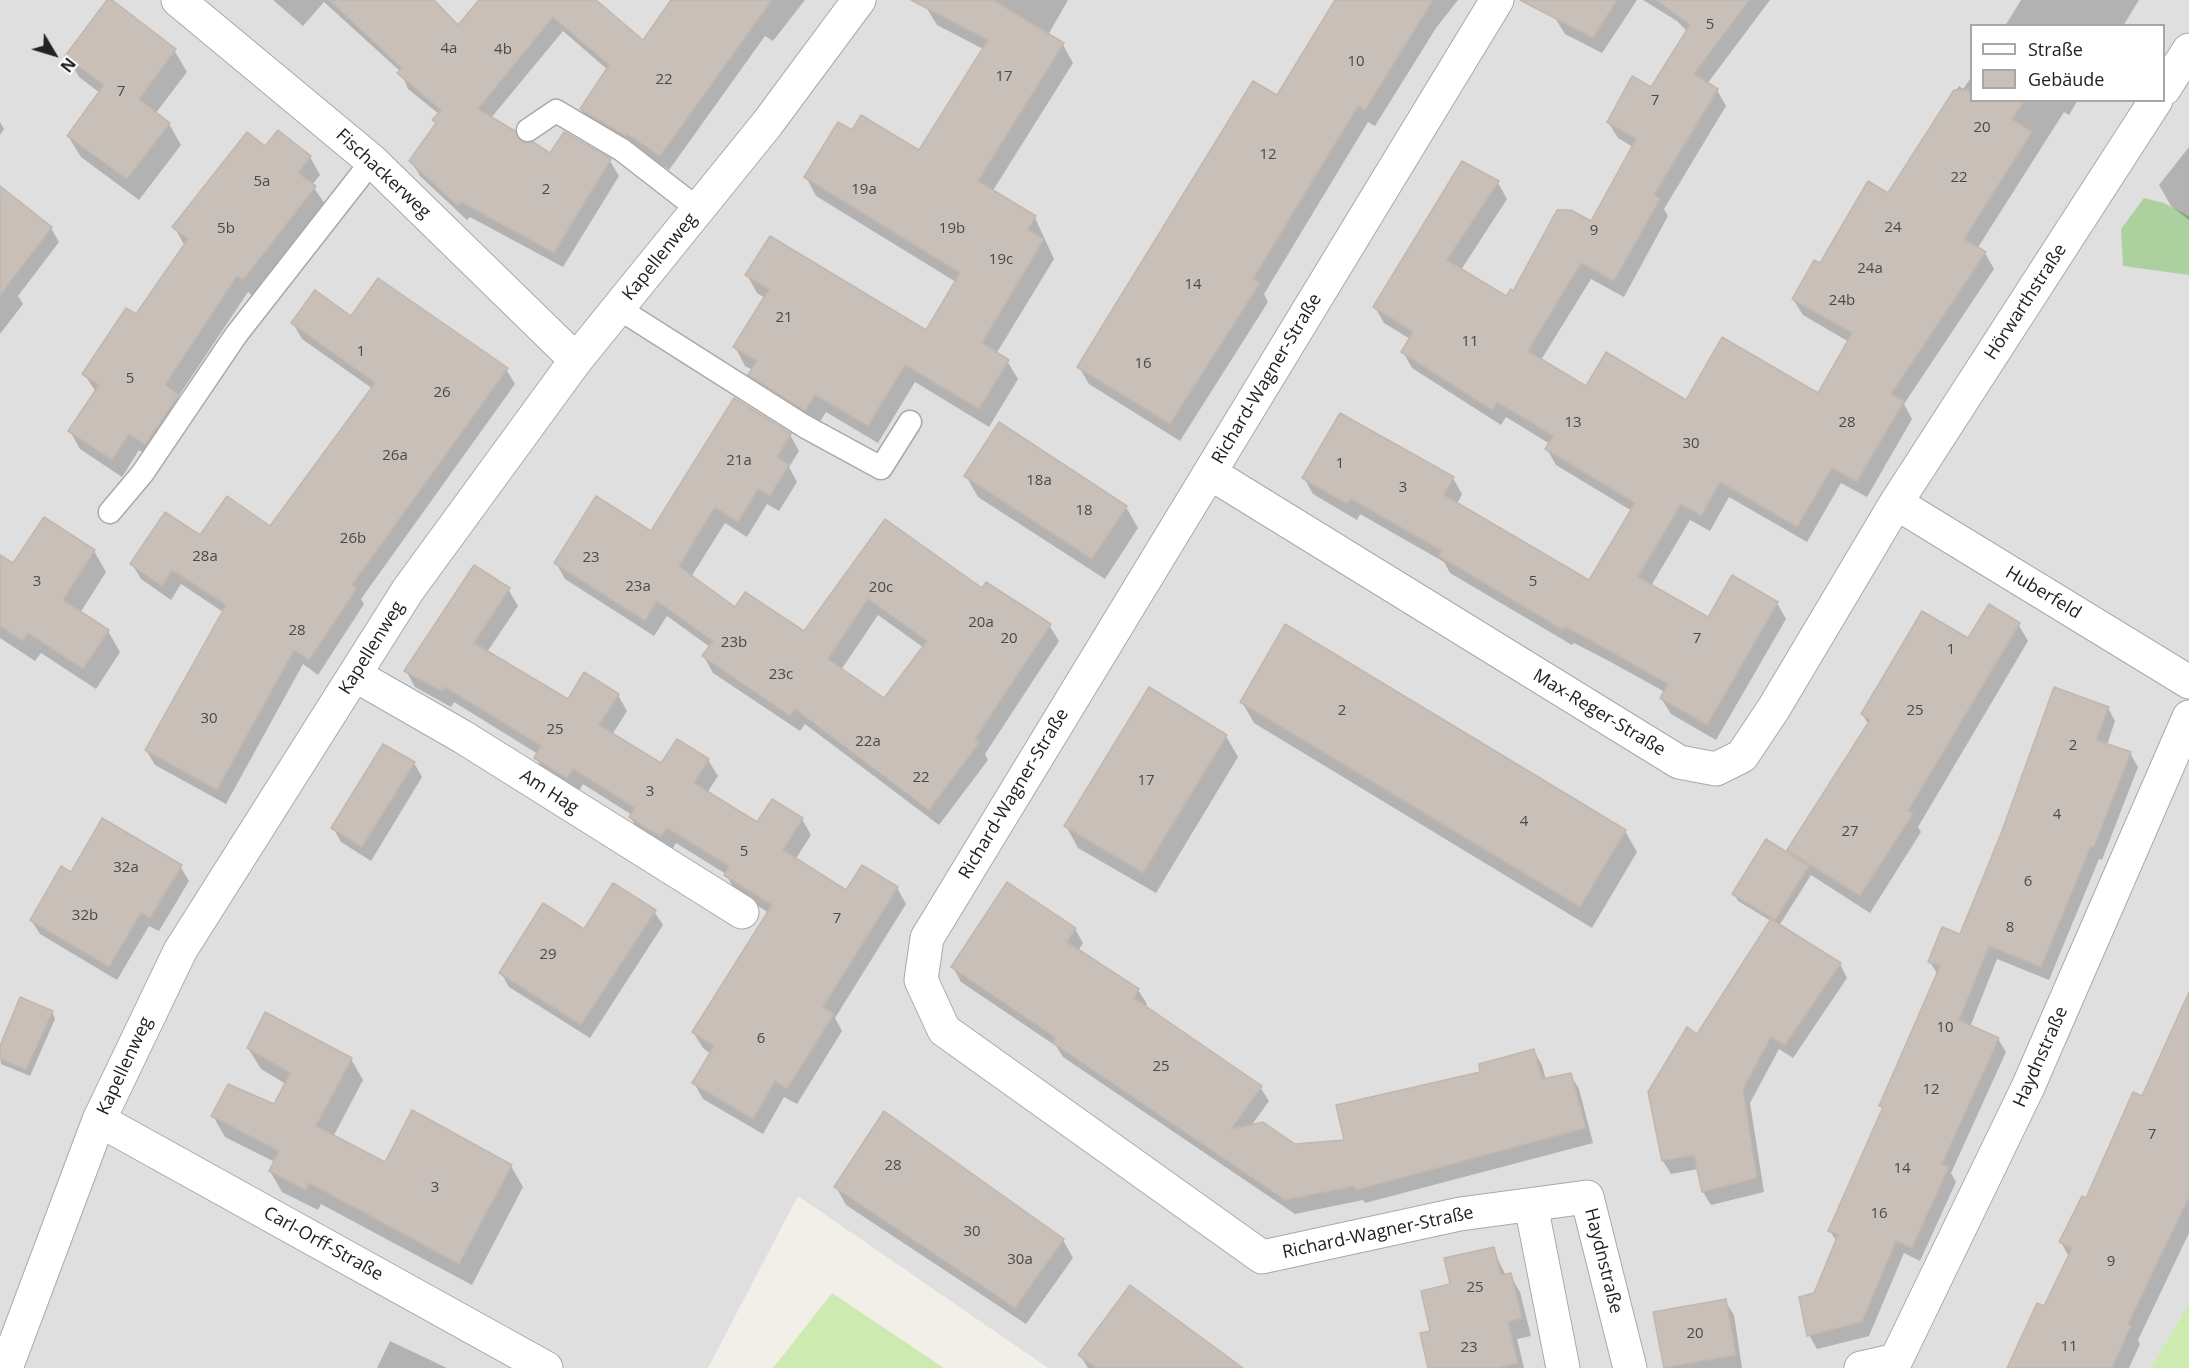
<!DOCTYPE html>
<html>
<head>
<meta charset="utf-8">
<style>
	body { margin:0 }
	#map { position:relative; width:2189px; height:1368px; overflow:hidden; background:#f2efe9; font-family:"Open Sans",sans-serif }
	canvas { display:block }
	.legend { position:absolute; left:1970px; top:24px; width:195px; height:78px; box-sizing:border-box; background:#fff; border:2px solid #a7a7a7; margin:0; padding:8px 10px; list-style:none; font-size:18px; color:#222 }
	.legend li { display:flex; align-items:center; gap:12px; height:30px }
	.legend b { width:30px; border:2px solid #a7a7a7 }
	.north { position:absolute; left:24px; top:24px; width:60px; height:60px; -webkit-text-stroke:4px #fff; paint-order:stroke; rotate:128deg; font-size:16px; font-weight:700; line-height:24px; text-align:center; color:#222 }
	.north::after { content:''; display:block; margin:auto; width:21px; height:27px; background:#222; clip-path:polygon(50% 0,100% 100%,50% 72%,0 100%) }
</style>
</head>
<body>
<div id="map">
<canvas width="2189" height="1368"></canvas>
<ul class="legend">
<li><b style="height:8px;background:#fff"></b>Straße</li>
<li><b style="height:16px;background:#c7bfb8"></b>Gebäude</li>
</ul>
<div class="north">N</div>
</div>
<script>
const g = document.querySelector('canvas').getContext('2d');
g.lineJoin = 'round';
function fillPath(path, color) {
  g.fillStyle = color;
  g.fill(path, 'evenodd');
}
function trace(path, color, width, dash) {
  g.strokeStyle = color;
  g.lineWidth = width;
  g.lineCap = dash ? 'butt' : 'round';
  g.setLineDash(dash || []);
  g.stroke(path);
}
function drawText(font, color, halo, rows, align = 'center') {
  g.font = font + ' "Open Sans",sans-serif';
  g.lineWidth = 4.5;
  g.setLineDash([]);
  g.textBaseline = 'middle';
  g.strokeStyle = halo;
  g.fillStyle = color;
  for (const [text, x, y, turn = 0] of rows) {
    g.save();
    g.translate(x, y);
    g.rotate((+turn || 0) * Math.PI / 180);
    g.textAlign = isNaN(turn) ? turn : align;
    if (halo) g.strokeText(text, 0, 0);
    g.fillText(text, 0, 0);
    g.restore();
  }
}
const residential = new Path2D(`
	M0,0h2189v1302l-38,66h-1103l-250,-172 -90,172h-708zM1972,26h192v74h-192z`);
const grass = new Path2D(`
	M832,1293l112,75h-171z
	M2189,1302v66h-38z`);
const forest = new Path2D(`
	M2144,198l20,5 25,13v59l-66,-9 -2,-37z`);
const shadow = new Path2D(`
	M110,0l64,50 13,22 -32,42 14,10 12,21 -42,55 -58,-43 -13,-21 32,-43 -21,-16 -12,-21z
	M273,0h159l26,28 23,-28h113l49,42 50,-42h112l-32,41 -8,-5 -96,134 -33,-22 -46,-24 -9,-15 27,-39 -45,-39 -72,87 31,26 29,11 14,-21 45,27 9,15 -56,91 -93,-50 -3,3 -47,-44 -9,-15 26,-36 -3,-5 5,-6 -31,-25 -7,-17 -77,-70 -21,24z
	M930,0h138l-20,35 15,10 10,18 -81,129 43,26 19,41 -58,95 11,7 11,18 -29,48 -74,-45 -37,61 -52,-31 -10,16 -56,-35 -10,-18 3,-5 -8,-4 -10,-19 30,-49 -8,-5 -10,-18 179,57 30,-50 -140,-86 -10,-19 46,-44 68,19 63,-103 -46,-24 -11,-18z
	M1337,0h121l-22,28 -61,98 -7,-4 -104,172 4,8 -88,139 -91,-57 -10,-17 198,-270z
	M1565,0h72l-35,53 -37,-19 -10,-16z
	M1643,0h127l-63,84 10,6 9,16 -62,103 4,7 -44,81 -33,-18 -50,81 46,28 100,14 132,-7 30,-53 -46,-27 -10,-16 27,-34 68,-70 71,-109 4,3 9,-13v24h106l-9,15 -5,-3 -87,137 8,4 9,16 -90,135 8,15 -45,78 -26,-14 -34,59 -78,-45 -19,34 -20,-11 -39,66 58,33 68,-16 9,16 -70,121 -45,-26 -10,-16 4,-6 -56,-31 -35,-18 -2,2 -122,-72 -6,-11 -84,-48 -3,6 -44,-26 -9,-16h149l9,16 -5,10 133,78 42,-71 -76,-46 -9,-16 3,-5 -44,-27 -5,8 -89,-57 -9,-16 7,-13 -26,-16 -9,-16 123,-124 9,16 -46,71 46,28 85,-75 41,-76 -15,-9 -10,-16 44,-33 36,-57 -11,-11z
	M2021,0h118l-16,26h-118z
	M0,122l4,7 -4,6z
	M2189,147v73l-18,-14 -12,-21z
	M265,148l45,9 10,18 -8,10 13,19 -72,92 -5,-4 -70,105 10,17 -32,48 -17,-12 -17,27 -42,-28 -10,-18 26,-39 -12,-18 53,-58 48,-70 -11,-19z
	M0,188l51,40 8,14 -41,54 5,8 -23,30z
	M352,318l154,51 9,15 -154,215 3,5 -46,71 -15,-11 -77,140 -71,-39 -9,-15 77,-138 -42,-28 -10,16 -30,-21 -9,-15 68,-27 70,-9 103,-139 -71,-50 -9,-16z
	M790,435l9,16 -10,16 8,15 -18,29 -12,-7 -20,33 -22,-14 -34,54 45,32 68,24 81,-112 98,69 66,35 10,16 -74,113 3,6 -49,65 -134,-101 -5,7 -87,-58 -9,-16 6,-10 -43,-31 -13,20 -89,-57 -9,-16 95,-30zM878,615l46,33 -39,52 -44,-30z
	M966,476l160,31 12,21 -33,51 -127,-82z
	M44,519l50,32 12,21 -26,41 28,18 12,21 -24,37 -55,-36 -6,8 -35,-23v-81l13,8z
	M508,589l10,17 -31,46 82,49 49,-6 9,16 -15,24 50,31 46,-6 10,16 -11,17 51,31 44,-5 9,16 -16,25 52,32 50,-4 9,16 -71,114 7,13 -45,73 -13,-7 -21,37 -60,-35 -9,-16 17,-29 -8,-6 -10,-16 76,-119 -34,-22 -9,-17 -50,-31 -6,10 -30,-19 -9,-16 1,-3 -49,-31 -6,10 -32,-20 -9,-16 2,-4 -84,-52 -3,5 -36,-20 -9,-16z
	M2018,624l10,17 -110,186 3,5 -51,81 -59,-38 -32,51 61,38 7,14 -54,80 -14,-9 -29,54 14,89 -53,13 -8,-13 -5,-23 -27,5 -8,-13 35,-125 73,-115 -33,-20 -4,-7 59,-36 -4,-8 80,-125 -7,-11 107,-73z
	M1242,702l383,129 12,21 -45,76 -338,-205z
	M2108,708l7,13 -8,24 23,8 8,14 -36,93 -3,-1 -50,121 -52,-21 -27,68 28,12 8,13 -55,121 5,9 -36,79 -16,-8 -35,83 -52,13 -8,-14 6,-40 22,-53 -7,-11 54,-121 -3,-4 57,-131 -8,-13 31,-26z
	M1226,736l12,21 -82,136 -78,-45 -12,-22z
	M414,763l8,14 -51,84 -30,-19 -8,-14z
	M180,866l9,15 -30,50 -10,-5 -32,54 -77,-46 -9,-14 41,-46z
	M654,911l9,14 -73,113 -81,-51 -8,-14 83,-42z
	M1075,929l8,14 -5,8 60,39 9,14 -2,4 115,79 9,14 -18,25 44,19 51,-3 136,-69 52,-22 8,14 4,15 24,-6 9,15 14,54 -228,60 -2,-3 -68,14 -232,-157 -7,-11 -95,-64 -8,-15z
	M2189,995v238l-51,107 2,4 -11,24h-115l55,-111 -8,-15 82,-144z
	M52,1012l3,7 -25,57 -29,-12 -1,-14z
	M248,1048l103,11 12,21 -30,57 52,27 126,2 12,21 -51,98 -151,-81 -3,6 -36,-18 -12,-21 5,-9 -50,-25 -12,-21 62,-10 11,-22 -25,-15z
	M836,1187l227,53 10,18 -47,66 -180,-119z
	M1493,1249l13,27 4,-1 10,17 11,44 -14,3 7,29h-94l2,-36 20,-47z
	M1725,1301l9,14 8,53h-77l-10,-54z
	M390,1341l57,27h-70z
	M1080,1355l162,13h-154z`);
const building = new Path2D(`
	M107,0h5l64,49 -37,50 31,24 -43,56 -60,-43 37,-51 -39,-29z
	M329,0h105l24,25 21,-25h117l47,40 28,-40h101l-112,156 -33,-22 -1,2 -46,-27 29,-44 -56,-48 -75,92 37,22 8,11h10l17,11 14,-21 47,27 -57,94 -93,-51 -3,4 -49,-45 27,-38 -4,-3 9,-10 -44,-37 5,-5z
	M911,0h82l71,43 -86,138 58,35 -8,14 16,9 -62,104 27,17 -30,49 -74,-44 -37,61 -53,-31 -10,16 -57,-36 9,-14 -24,-14 36,-58 -24,-14 25,-39 156,94 34,-57 -156,-96 34,-55 14,8 9,-15 58,35 69,-110z
	M1335,0h98l-68,110 -7,-4 -105,173 7,4 -90,141 -93,-57 176,-286 24,14z
	M1520,0h97l-24,38z
	M1656,0h93l-55,74 24,15 -64,106 6,4 -46,82 -33,-18 -53,88 58,35 20,-34 80,48 36,-63 96,56 34,-60 -60,-34 22,-39 6,3 48,-82 20,12 66,-103h14l3,3v7h54l-13,19 20,13 -68,107 22,13 -95,142 13,7 -47,81 -25,-14 -35,59 -77,-45 -19,34 -20,-12 -43,73 70,40 24,-42 46,27 -71,123 -47,-27 8,-14 -69,-39 -34,-18 -2,3 -124,-74 3,-5 -91,-52 -4,5 -45,-26 38,-65 114,64 -10,18 145,85 46,-77 -90,-54 8,-13 -56,-34 -5,8 -91,-58 12,-20 -40,-25 89,-146 37,20 -52,79 59,36 5,-7 2,2 44,-81h14l20,11 45,-82 -29,-17 25,-46 19,11 39,-62z
	M278,130l33,26 -13,17 18,13 -73,94 -6,-4 -72,109 14,10 -34,50 -16,-11 -17,26 -44,-29 31,-46 -17,-11 44,-66 10,6 52,-75 -16,-12 75,-95 18,14z
	M0,186l52,41 -52,68z
	M378,278l130,90 -156,217 5,3 -48,72 -15,-10 -77,140 -72,-40 81,-145 -54,-35 -10,16 -32,-22 35,-52 35,23 27,-39 43,30 105,-143 -84,-60 24,-33 36,26z
	M734,398l57,36 -14,23 12,8 -19,31 -12,-7 -20,33 -23,-15 -36,59 56,41 10,-15 59,39 81,-112 97,69 4,-6 65,42 -76,115 5,3 -51,68 -134,-101 -5,7 -88,-60 11,-15 -56,-40 -12,20 -91,-58 42,-67 55,35zM868,599l59,42 -43,57 -56,-39z
	M999,422l128,84 -35,53 -128,-83z
	M44,517l51,33 -32,50 46,30 -26,39 -55,-36 -5,8 -23,-15v-71l13,8z
	M474,565l36,23 -36,55 94,56 16,-27 35,22 -20,31 62,38 16,-24 32,20 -15,24 63,39 15,-23 31,19 -20,32 63,40 16,-25 36,22 -75,120 11,7 -47,75 -12,-8 -22,38 -61,-36 22,-37 -22,-14 80,-127 -48,-30 5,-9 -62,-38 -6,9 -32,-20 6,-9 -62,-39 -6,9 -33,-20 7,-12 -96,-59 -3,4 -38,-20z
	M1989,604l31,19 -112,188 5,3 -53,82 -73,-46 83,-130 -9,-6 61,-103 46,27z
	M1285,624l341,206 -46,77 -340,-205z
	M1149,687l78,48 -84,138 -79,-47z
	M2054,687l55,20 -13,33 35,12 -37,95 -3,-1 -50,121 -52,-21 -30,74 40,18 -57,126 7,3 -37,81 -16,-7 -34,81 -55,14 -8,-39 15,-4 24,-58 -10,-4 55,-124 -4,-1 61,-140 -12,-4 14,-35 18,7 42,-103z
	M383,744l32,18 -53,85 -31,-19z
	M102,818l80,47 -32,53 -9,-5 -32,54 -79,-47 31,-54 10,6z
	M1766,839l43,27 -34,54 -43,-26z
	M1007,882l69,46 -9,14 72,47 -5,9 128,88 -31,43 32,-7 32,22 49,-4 -8,-35 144,-33 -1,-8 55,-15 8,30 29,-6 15,55 -230,62 -1,-4 -70,14 -232,-157 3,-5 -105,-71z
	M613,883l43,27 -75,115 -82,-52 44,-70 41,26z
	M1771,919l70,44 -56,82 -14,-8 -28,52 14,89 -55,14 -8,-37 -32,6 -14,-69 39,-65 10,7z
	M2189,992v205l-61,127 3,2 -19,42h-105l30,-65 7,3 28,-58 -13,-6 23,-46 4,2 47,-106 9,4z
	M20,997l33,14 -27,59 -26,-11v-13z
	M265,1012l87,46 -36,68 69,36 27,-52 100,55 -53,99 -150,-81 -4,7 -36,-19 10,-20 -68,-35 17,-32 46,20 16,-31 -43,-25z
	M884,1111l180,128 -49,69 -181,-121z
	M1494,1247l7,28 10,-2 11,45 -14,4 10,41 -20,5h-70l-8,-35 10,-2 -9,-40 29,-7 -6,-26z
	M1130,1285l113,83h-146l-19,-13z
	M1726,1299l10,56 -72,13 -11,-56z`);
const lane = new Path2D(`
	M528,130l28,-19 66,39 76,59
	M618,308l186,118 77,42 29,-46
	M110,512l32,-38 94,-139 136,-174`);
const street = new Path2D(`
	M178,0l194,161 204,199
	M1497,0l-570,938 -6,42 23,50 318,227 198,-43 127,-17 43,171
	M2164,89l25,-39
	M1210,473l469,289 37,7 26,-13 32,-48 122,-205 260,-403
	M1896,503l293,179
	M355,675l108,62 279,175
	M99,1120l447,248
	M1531,1205l32,163
	M6,1368l93,-248 81,-169 228,-361 168,-230 191,-236 92,-124
	M1861,1368l35,-8 132,-273 161,-370`);
const numberNames = [
	["5",1710,25],
	["4a",449,49],
	["4b",503,50],
	["10",1356,62],
	["17",1004,77],
	["22",664,80],
	["7",121,92],
	["7",1655,101],
	["20",1982,128],
	["12",1268,155],
	["22",1959,178],
	["5a",262,182],
	["2",546,190],
	["19a",864,190],
	["24",1893,228],
	["5b",226,229],
	["19b",952,229],
	["9",1594,231],
	["19c",1001,260],
	["24a",1870,269],
	["14",1193,285],
	["24b",1842,301],
	["21",784,318],
	["11",1470,342],
	["1",361,352],
	["16",1143,364],
	["5",130,379],
	["26",442,393],
	["13",1573,423],
	["28",1847,423],
	["30",1691,444],
	["26a",395,456],
	["21a",739,461],
	["1",1340,464],
	["18a",1039,481],
	["3",1403,488],
	["18",1084,511],
	["26b",353,539],
	["28a",205,557],
	["23",591,558],
	["3",37,582],
	["5",1533,582],
	["23a",638,587],
	["20c",881,588],
	["20a",981,623],
	["28",297,631],
	["20",1009,639],
	["7",1697,639],
	["23b",734,643],
	["1",1951,650],
	["23c",781,675],
	["2",1342,711],
	["25",1915,711],
	["30",209,719],
	["25",555,730],
	["22a",868,742],
	["2",2073,746],
	["22",921,778],
	["17",1146,781],
	["3",650,792],
	["4",2057,815],
	["4",1524,822],
	["27",1850,832],
	["5",744,852],
	["32a",126,868],
	["6",2028,882],
	["32b",85,916],
	["7",837,919],
	["8",2010,928],
	["29",548,955],
	["10",1945,1028],
	["6",761,1039],
	["25",1161,1067],
	["12",1931,1090],
	["7",2152,1135],
	["28",893,1166],
	["14",1902,1169],
	["3",435,1188],
	["16",1879,1214],
	["30",972,1232],
	["30a",1020,1260],
	["9",2111,1262],
	["25",1475,1288],
	["20",1695,1334],
	["11",2069,1347],
	["23",1469,1348]
];
const streetNames = [
	["Fischackerweg",383,174,43],
	["Kapellenweg",660,257,-51],
	["Hörwarthstraße",2026,302,-57],
	["Richard-Wagner-Straße",1267,379,-59],
	["Huberfeld",2043,593,31],
	["Kapellenweg",372,648,-58],
	["Max-Reger-Straße",1599,713,31],
	["Am Hag",549,792,33],
	["Richard-Wagner-Straße",1014,794,-59],
	["Haydnstraße",2041,1057,-66],
	["Kapellenweg",125,1066,-65],
	["Richard-Wagner-Straße",1378,1233,-12],
	["Carl-Orff-Straße",323,1244,29],
	["Haydnstraße",1603,1261,76]
];
fillPath(residential, '#e0dfdf');
fillPath(grass, '#cdebb0');
fillPath(forest, '#add19e');
fillPath(shadow, '#0003');
fillPath(building, '#c7bfb8');
trace(building, '#c4b6ab', 1.5);
trace(lane, '#a9a9a9', 25);
trace(street, '#a9a9a9', 35);
trace(lane, '#fff', 22);
trace(street, '#fff', 33);
drawText('15px', '#4b4948', null, numberNames);
drawText('18px', '#222', '#fff', streetNames);
</script>
</body>
</html>
